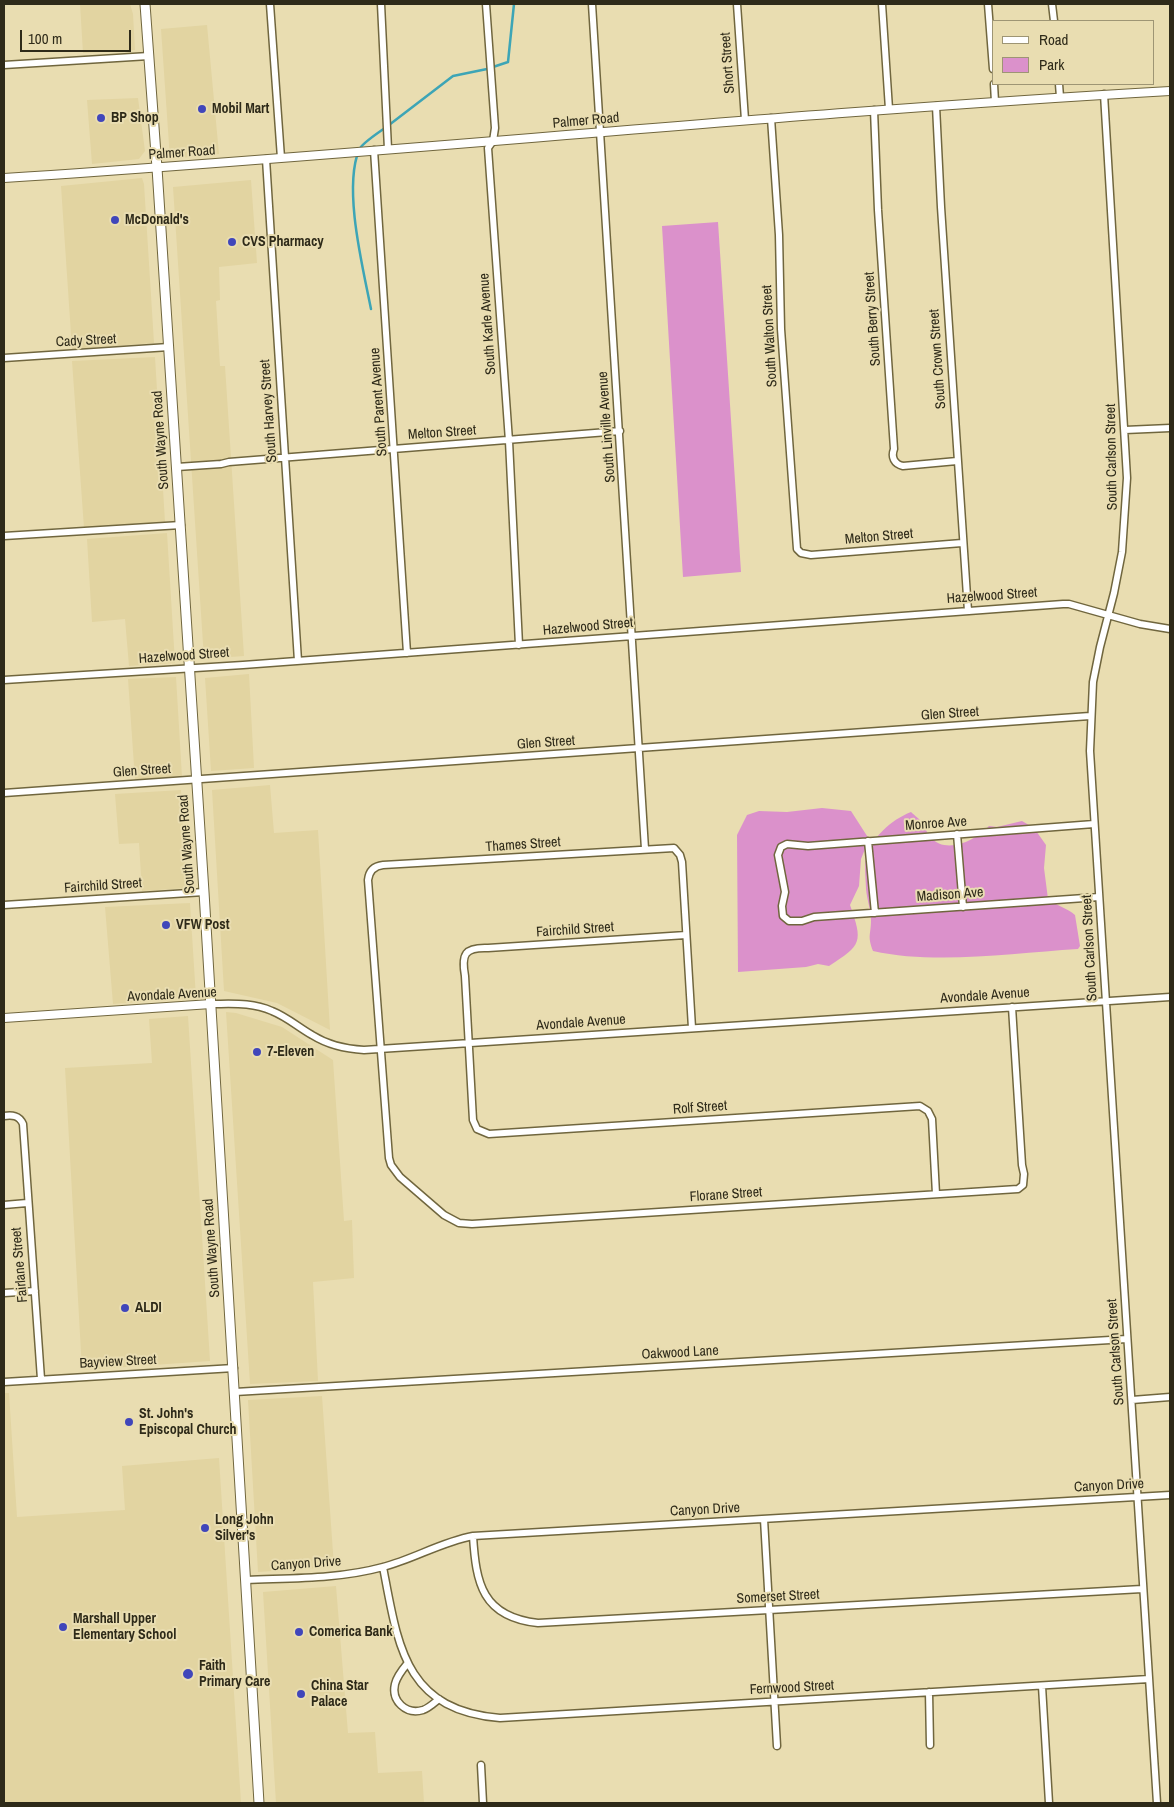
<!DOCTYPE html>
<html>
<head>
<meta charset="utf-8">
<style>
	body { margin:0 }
	#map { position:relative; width:1174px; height:1807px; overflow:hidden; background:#e9ddb1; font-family:"Archivo Narrow",sans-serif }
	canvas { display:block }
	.frame { position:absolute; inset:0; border:5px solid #2e2a19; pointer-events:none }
	.legend { position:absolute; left:992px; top:20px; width:162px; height:65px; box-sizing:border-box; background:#e9ddb1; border:1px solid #9e9574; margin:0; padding:6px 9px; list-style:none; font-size:15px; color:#2e2a19 }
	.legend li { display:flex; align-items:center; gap:10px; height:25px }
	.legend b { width:25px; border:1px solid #9e9574 }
	.scale { position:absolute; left:20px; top:30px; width:111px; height:22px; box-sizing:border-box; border:2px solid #2e2a19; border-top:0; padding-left:6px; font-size:15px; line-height:18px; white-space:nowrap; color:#2e2a19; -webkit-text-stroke:4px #e9ddb1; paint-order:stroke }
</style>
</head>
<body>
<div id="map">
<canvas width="1174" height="1807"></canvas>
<div class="frame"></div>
<ul class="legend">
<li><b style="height:6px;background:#fff"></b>Road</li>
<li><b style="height:14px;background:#db91cb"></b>Park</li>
</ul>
<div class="scale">100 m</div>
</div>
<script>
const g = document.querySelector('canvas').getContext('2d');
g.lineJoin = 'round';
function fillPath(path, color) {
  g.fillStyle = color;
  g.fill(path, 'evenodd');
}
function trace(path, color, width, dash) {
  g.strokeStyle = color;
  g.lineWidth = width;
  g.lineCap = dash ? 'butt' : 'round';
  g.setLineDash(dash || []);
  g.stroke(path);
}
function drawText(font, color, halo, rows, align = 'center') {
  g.font = font + ' "Archivo Narrow",sans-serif';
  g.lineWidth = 4;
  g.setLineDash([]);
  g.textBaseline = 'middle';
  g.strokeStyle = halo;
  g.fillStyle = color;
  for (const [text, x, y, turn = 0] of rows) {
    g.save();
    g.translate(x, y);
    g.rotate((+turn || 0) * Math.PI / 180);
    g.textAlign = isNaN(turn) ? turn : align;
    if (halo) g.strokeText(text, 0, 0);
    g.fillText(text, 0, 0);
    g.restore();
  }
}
const built = new Path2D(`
	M80,4h50l3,10 2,36 -52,3z
	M207,25l12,129 -49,5 -9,-130z
	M138,98l7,53 -6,8 -47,5 -5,-64z
	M142,178l2,6 10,159 -82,6 -11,-163z
	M251,180l6,83 -38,4 1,33 -4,1 4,65h5l19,290 -40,3 -31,-472z
	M155,357l10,165 -81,6 -12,-167z
	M167,533l8,130 -46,3 -4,-47 -33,3 -5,-83z
	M249,674l5,94 -43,3 -6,-93z
	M176,677l6,100 -47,3 -7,-101z
	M270,785l4,48 44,-3 12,200 -53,-27 -53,-12 -12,-201z
	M181,790l6,98 -45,3 -3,-48 -20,1 -4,-50z
	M190,903l6,95 -83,6 -8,-97z
	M226,1012l10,1 46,14 51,33 11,161 8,-1 2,58 -41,4 5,99 -68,3z
	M188,1016l22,345 -128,9 -17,-302 87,-5 -3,-44z
	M4,1393h5l8,124 108,-7 -3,-44 97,-8 22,345h-237z
	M322,1396l12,171 -76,5 -10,-172z
	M336,1586l12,147 27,-1 3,41 44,-2 2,32h-148l-13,-211z`);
const green = new Path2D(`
	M718,222l23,350 -58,5 -21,-351z
	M822,808l29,3 18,28 -8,20 -2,27 -9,19c13,37 12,40 -21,61l-11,-2 -12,3 -68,5 -1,-137 10,-20 12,-4 28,1z
	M911,812c4,4 9,7 11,11 3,4 5,10 8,14 16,18 45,4 59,-11l8,1 25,-6 12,7 12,17 -2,23 4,31c9,7 19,9 27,16l5,31 -2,3c-64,4 -143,16 -205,2 -6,-16 -2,-16 -2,-31 0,-10 -4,-20 -5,-31 0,-9 -2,-22 0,-31 6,-21 25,-38 45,-46z`);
const stream = new Path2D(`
	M389,125l64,-49 34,-7 21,-7 6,-58
	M371,309c-8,-41 -28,-120 -12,-159 2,-6 19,-17 26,-22`);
const minor = new Path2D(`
	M270,4l11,154
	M381,4l7,145
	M486,4l9,124 -2,13 -5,7 21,293 10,204
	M592,4l53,845
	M737,4l8,116
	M882,4l7,105
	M988,4l5,65
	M1052,4l2,17
	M4,65l145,-9
	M994,84l1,18
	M1059,84l1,13
	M1104,94l23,384 -5,74 -8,41 -14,54 -7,35 -3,69 67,1052
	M936,106l5,101 27,404
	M874,110l4,100 16,239c-3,8 0,15 9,17l54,-5
	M771,118l8,117 2,94 16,220 4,4 10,2 151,-12
	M374,150l33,503
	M266,159l32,502
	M4,358l165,-11
	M1125,430l45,-2
	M177,467l44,-3 8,-2 391,-31
	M4,536l177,-11
	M4,680l239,-15 820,-61h6l71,20 30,5
	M4,793l1086,-77
	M1094,824l-286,22 -21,-2 -6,3 -3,8 7,37 -3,14 1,10 6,5h13l12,-4 285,-20
	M957,834l6,73
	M868,841l7,72
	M4,905l200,-13
	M686,935l-198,13c-23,-1 -27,6 -23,28l8,144 4,9 12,5 431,-28 8,5 4,8 4,75
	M211,1004c21,0 41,-2 61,7 15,6 26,16 40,24 16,10 33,14 52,15l806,-53
	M692,1028l-10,-166 -2,-7 -6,-7 -291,17c-9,1 -14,6 -15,15l21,278 2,7 9,12 44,38 15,8 13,1 546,-35 5,-4 1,-11 -2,-9 -10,-158
	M4,1116c8,-1 15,-1 19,8l18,255
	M4,1205l23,-2
	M4,1293l31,-2
	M4,1382l230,-14
	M235,1392l892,-53
	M1132,1400l38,-3
	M764,1519l13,227
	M473,1536c3,47 9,81 65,87l604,-34
	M383,1567c15,78 21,143 117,151l649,-39
	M247,1580c45,-2 92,-1 136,-13 31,-8 58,-25 90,-31l697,-41
	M407,1664c-5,6 -10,12 -12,20 -4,17 11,31 28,26 6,-2 11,-7 16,-11
	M1042,1686l7,117
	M929,1692l1,53
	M481,1765l2,38`);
const tertiary = new Path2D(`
	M4,178c389,-25 777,-65 1166,-87
	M4,1018l207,-14`);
const secondary = new Path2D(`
	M145,4l12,164 47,724 55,911`);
const markers = [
	[202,109,5,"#4046ba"],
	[101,118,5,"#4046ba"],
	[115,220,5,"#4046ba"],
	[232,242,5,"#4046ba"],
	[166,925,5,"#4046ba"],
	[257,1052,5,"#4046ba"],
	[125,1308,5,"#4046ba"],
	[129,1422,5,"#4046ba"],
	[205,1528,5,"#4046ba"],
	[63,1627,5,"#4046ba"],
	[299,1632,5,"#4046ba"],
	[188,1674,6,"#4046ba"],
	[301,1694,5,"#4046ba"]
];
const streetNames = [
	["Short Street",728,63,-94],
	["Palmer Road",586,121,-5],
	["Palmer Road",182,153,-4],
	["South Berry Street",873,319,-94],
	["South Karle Avenue",488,324,-94],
	["South Walton Street",770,336,-93],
	["Cady Street",86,341,-3],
	["South Crown Street",938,359,-94],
	["South Parent Avenue",379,402,-94],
	["South Harvey Street",269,411,-94],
	["South Linville Avenue",607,427,-94],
	["Melton Street",442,433,-4],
	["South Wayne Road",161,440,-94],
	["South Carlson Street",1112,457,-91],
	["Melton Street",879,537,-5],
	["Hazelwood Street",992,596,-4],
	["Hazelwood Street",588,627,-5],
	["Hazelwood Street",184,656,-4],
	["Glen Street",950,714,-4],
	["Glen Street",546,743,-4],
	["Glen Street",142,771,-4],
	["Monroe Ave",936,824,-4],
	["South Wayne Road",187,844,-94],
	["Thames Street",523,845,-4],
	["Fairchild Street",103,886,-4],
	["Madison Ave",950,895,-4],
	["Fairchild Street",575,930,-4],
	["South Carlson Street",1090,948,-93],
	["Avondale Avenue",172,995,-3],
	["Avondale Avenue",985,996,-4],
	["Avondale Avenue",581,1023,-4],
	["Rolf Street",700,1108,-4],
	["Florane Street",726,1195,-4],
	["South Wayne Road",212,1248,-94],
	["Fairlane Street",20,1265,-95],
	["South Carlson Street",1116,1352,-94],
	["Oakwood Lane",680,1353,-3],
	["Bayview Street",118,1362,-3],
	["Canyon Drive",1109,1486,-3],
	["Canyon Drive",705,1510,-3],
	["Canyon Drive",306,1564,-4],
	["Somerset Street",778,1597,-3],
	["Fernwood Street",792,1688,-3]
];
const poiNames = [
	["Mobil Mart",212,109],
	["BP Shop",111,118],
	["McDonald's",125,220],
	["CVS Pharmacy",242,242],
	["VFW Post",176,925],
	["7-Eleven",267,1052],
	["ALDI",135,1308],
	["St. John's",139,1414],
	["Episcopal Church",139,1430],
	["Long John",215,1520],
	["Silver's",215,1536],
	["Marshall Upper",73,1619],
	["Elementary School",73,1635],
	["Comerica Bank",309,1632],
	["Faith",199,1666],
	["Primary Care",199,1682],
	["China Star",311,1686],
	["Palace",311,1702]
];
fillPath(built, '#e2d4a1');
fillPath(green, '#db91cb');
trace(stream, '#3da5b6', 2.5);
trace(minor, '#70663e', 9);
trace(tertiary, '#70663e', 10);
trace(secondary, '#70663e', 11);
trace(minor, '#fff', 6);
trace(tertiary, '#fff', 8);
trace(secondary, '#fff', 9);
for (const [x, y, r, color] of markers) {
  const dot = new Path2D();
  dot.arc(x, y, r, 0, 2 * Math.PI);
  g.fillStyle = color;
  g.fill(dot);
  trace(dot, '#e9ddb1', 2);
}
drawText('14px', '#2e2a19', '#e9ddb1', streetNames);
drawText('bold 14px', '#2e2a19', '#e9ddb1', poiNames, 'left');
</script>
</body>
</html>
